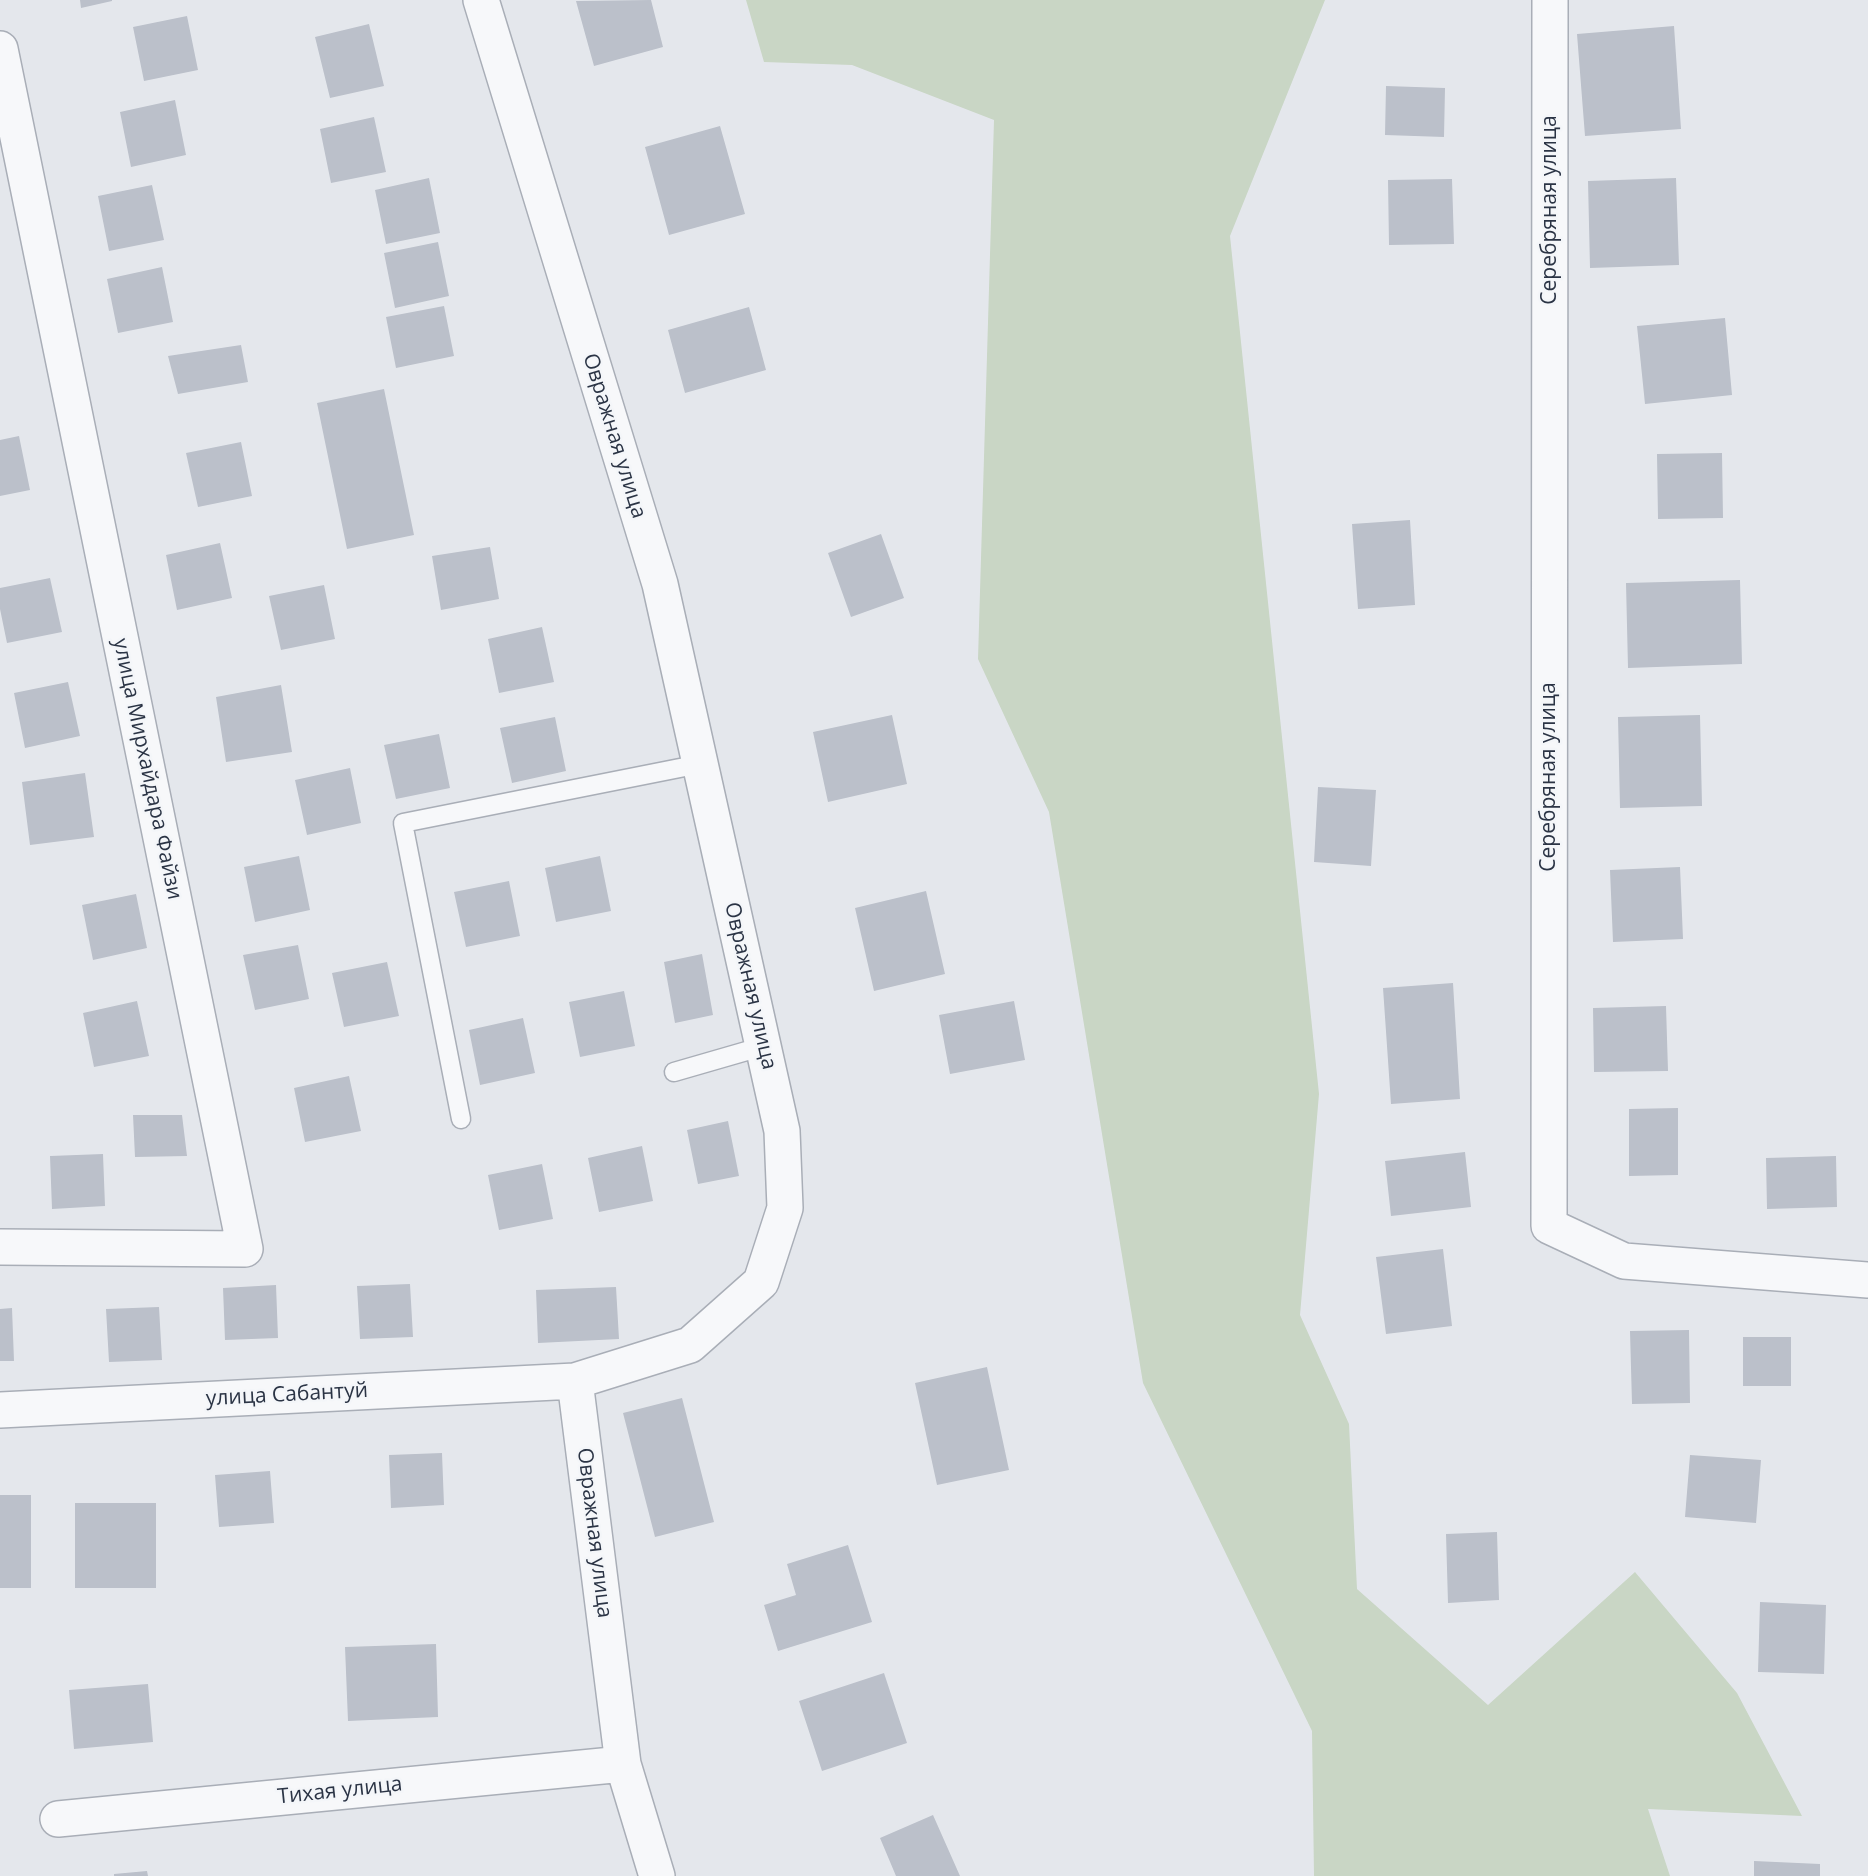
<!DOCTYPE html>
<html>
<head>
<meta charset="utf-8">
<style>
	body { margin:0 }
	canvas { display:block; background:#e4e7ec }
</style>
</head>
<body>
<canvas width="1868" height="1876"></canvas>
<script>
const g = document.querySelector('canvas').getContext('2d');
g.lineJoin = 'round';
function fillPath(path, color) {
  g.fillStyle = color;
  g.fill(path, 'evenodd');
}
function trace(path, color, width, dash) {
  g.strokeStyle = color;
  g.lineWidth = width;
  g.lineCap = dash ? 'butt' : 'round';
  g.setLineDash(dash || []);
  g.stroke(path);
}
function drawText(font, color, halo, rows, align = 'center') {
  g.font = font + ' "Open Sans",sans-serif';
  g.lineWidth = 5;
  g.setLineDash([]);
  g.textBaseline = 'middle';
  g.strokeStyle = halo;
  g.fillStyle = color;
  for (const [text, x, y, turn = 0] of rows) {
    g.save();
    g.translate(x, y);
    g.rotate((+turn || 0) * Math.PI / 180);
    g.textAlign = isNaN(turn) ? turn : align;
    if (halo) g.strokeText(text, 0, 0);
    g.fillText(text, 0, 0);
    g.restore();
  }
}
const green = new Path2D(`
	M746,0h579l-95,236 89,858 -19,221 49,109 8,165 131,116 147,-133 102,121 65,123 -154,-7 22,67h-356l-2,-145 -169,-348 -94,-571 -71,-153 16,-539 -142,-55 -88,-3z`);
const building = new Path2D(`
	M80,0h32v1l-31,7z
	M651,0l12,47 -69,19 -18,-65z
	M187,16l11,54 -54,11 -11,-54z
	M369,24l15,62 -54,12 -15,-61z
	M1674,26l7,103 -96,7 -8,-102z
	M1386,86l59,2 -1,49 -59,-2z
	M175,100l11,55 -55,12 -11,-55z
	M374,117l12,55 -55,11 -11,-54z
	M720,126l25,88 -76,21 -24,-88z
	M429,178l11,55 -54,11 -11,-54z
	M1676,178l3,87 -89,3 -2,-87z
	M1452,179l2,65 -65,1 -1,-65z
	M152,185l12,55 -55,11 -11,-55z
	M438,242l11,54 -54,12 -11,-55z
	M162,267l11,55 -55,11 -11,-54z
	M444,306l10,50 -58,12 -10,-51z
	M749,307l17,63 -81,23 -17,-63z
	M1725,318l7,77 -87,9 -8,-78z
	M241,345l7,37 -70,12 -10,-38z
	M384,389l30,146 -67,14 -30,-146z
	M19,436l11,54 -30,6v-56z
	M241,442l11,54 -54,11 -12,-54z
	M1722,453l1,65 -65,1 -1,-65z
	M1410,520l5,85 -57,4 -6,-85z
	M881,534l23,64 -53,19 -23,-64z
	M220,543l12,55 -55,12 -11,-55z
	M490,547l9,52 -58,11 -9,-54z
	M50,578l12,54 -55,11 -7,-34v-21z
	M1740,580l2,84 -114,4 -2,-85z
	M324,585l11,54 -54,11 -12,-54z
	M542,627l12,55 -55,11 -11,-54z
	M68,682l12,54 -55,12 -11,-55z
	M281,685l11,67 -66,10 -10,-65z
	M892,715l15,69 -79,18 -15,-70z
	M1700,715l2,91 -82,2 -2,-91z
	M555,717l11,54 -54,12 -12,-55z
	M439,734l11,54 -54,11 -12,-54z
	M350,768l11,55 -54,12 -12,-55z
	M85,773l9,64 -64,8 -8,-63z
	M1318,787l58,3 -5,76 -57,-4z
	M299,856l11,54 -55,12 -11,-55z
	M600,856l11,55 -55,11 -11,-54z
	M1680,867l3,72 -70,3 -3,-72z
	M509,881l11,55 -54,11 -12,-55z
	M926,891l19,83 -71,17 -19,-83z
	M136,894l11,54 -54,12 -11,-55z
	M298,945l11,54 -54,11 -12,-55z
	M702,954l11,61 -38,8 -11,-61z
	M387,962l12,54 -55,11 -12,-54z
	M1453,983l7,116 -69,5 -8,-116z
	M624,991l11,55 -55,11 -11,-55z
	M137,1001l12,55 -55,11 -11,-54z
	M1014,1001l11,59 -75,14 -11,-59z
	M1666,1006l2,65 -74,1 -1,-64z
	M523,1018l12,55 -55,12 -11,-55z
	M349,1076l12,55 -56,11 -11,-54z
	M1678,1108v67l-49,1v-67z
	M133,1115h49l5,41 -52,1z
	M728,1121l11,55 -41,8 -11,-54z
	M642,1146l11,55 -54,11 -11,-54z
	M1465,1152l6,55 -80,9 -6,-55z
	M103,1154l2,52 -53,3 -2,-53z
	M1836,1156l1,51 -70,2 -1,-51z
	M542,1164l11,55 -54,11 -11,-55z
	M1443,1249l9,77 -66,8 -10,-77z
	M410,1284l3,53 -53,2 -3,-53z
	M276,1285l2,53 -53,2 -2,-52z
	M616,1287l3,52 -81,4 -2,-53z
	M159,1307l3,53 -53,2 -3,-53z
	M12,1308l2,53h-14v-52z
	M1689,1330l1,73 -58,1 -2,-73z
	M1743,1337h48v49h-48z
	M987,1367l22,103 -72,15 -22,-102z
	M682,1398l32,124 -59,15 -32,-124z
	M442,1453l2,52 -53,3 -2,-53z
	M1690,1455l71,5 -5,63 -71,-6z
	M270,1471l4,52 -55,4 -4,-52z
	M0,1495h31v93h-31z
	M75,1503h81v85h-81z
	M1497,1532l2,68 -51,3 -2,-69z
	M848,1545l24,77 -94,29 -14,-46 32,-10 -9,-31z
	M1760,1602l66,3 -2,69 -66,-2z
	M436,1644l2,73 -90,4 -3,-74z
	M884,1673l23,70 -85,28 -23,-70z
	M148,1684l5,58 -79,7 -5,-59z
	M933,1815l27,61h-64l-16,-38z
	M1754,1861l66,3v12h-66z
	M147,1871l1,5h-34v-2z`);
const lane = new Path2D(`
	M674,1072l90,-26
	M461,1119l-58,-296 297,-59`);
const street = new Path2D(`
	M481,0l179,584 122,547 3,77 -24,74 -71,63 -115,36 48,383 34,112
	M1550,0l-1,1226 75,35 244,19
	M0,49l245,1200 -245,-2
	M0,1410l575,-29
	M58,1819l565,-55`);
const streetNames = [
	["Серебряная улица",1550,210,-90],
	["Овражная улица",614,436,73],
	["улица Мирхайдара Файзи",147,769,78],
	["Серебряная улица",1549,777,-90],
	["Овражная улица",750,986,77],
	["улица Сабантуй",287,1395,-3],
	["Овражная улица",594,1533,83],
	["Тихая улица",340,1791,-6]
];
fillPath(green, '#c9d6c5');
fillPath(building, '#bbc0ca');
trace(lane, '#a9aeb7', 21);
trace(street, '#a9aeb7', 38);
trace(lane, '#f7f8fa', 18);
trace(street, '#f7f8fa', 35);
drawText('21px', '#2b3445', '#f4f6f9', streetNames);
</script>
</body>
</html>
